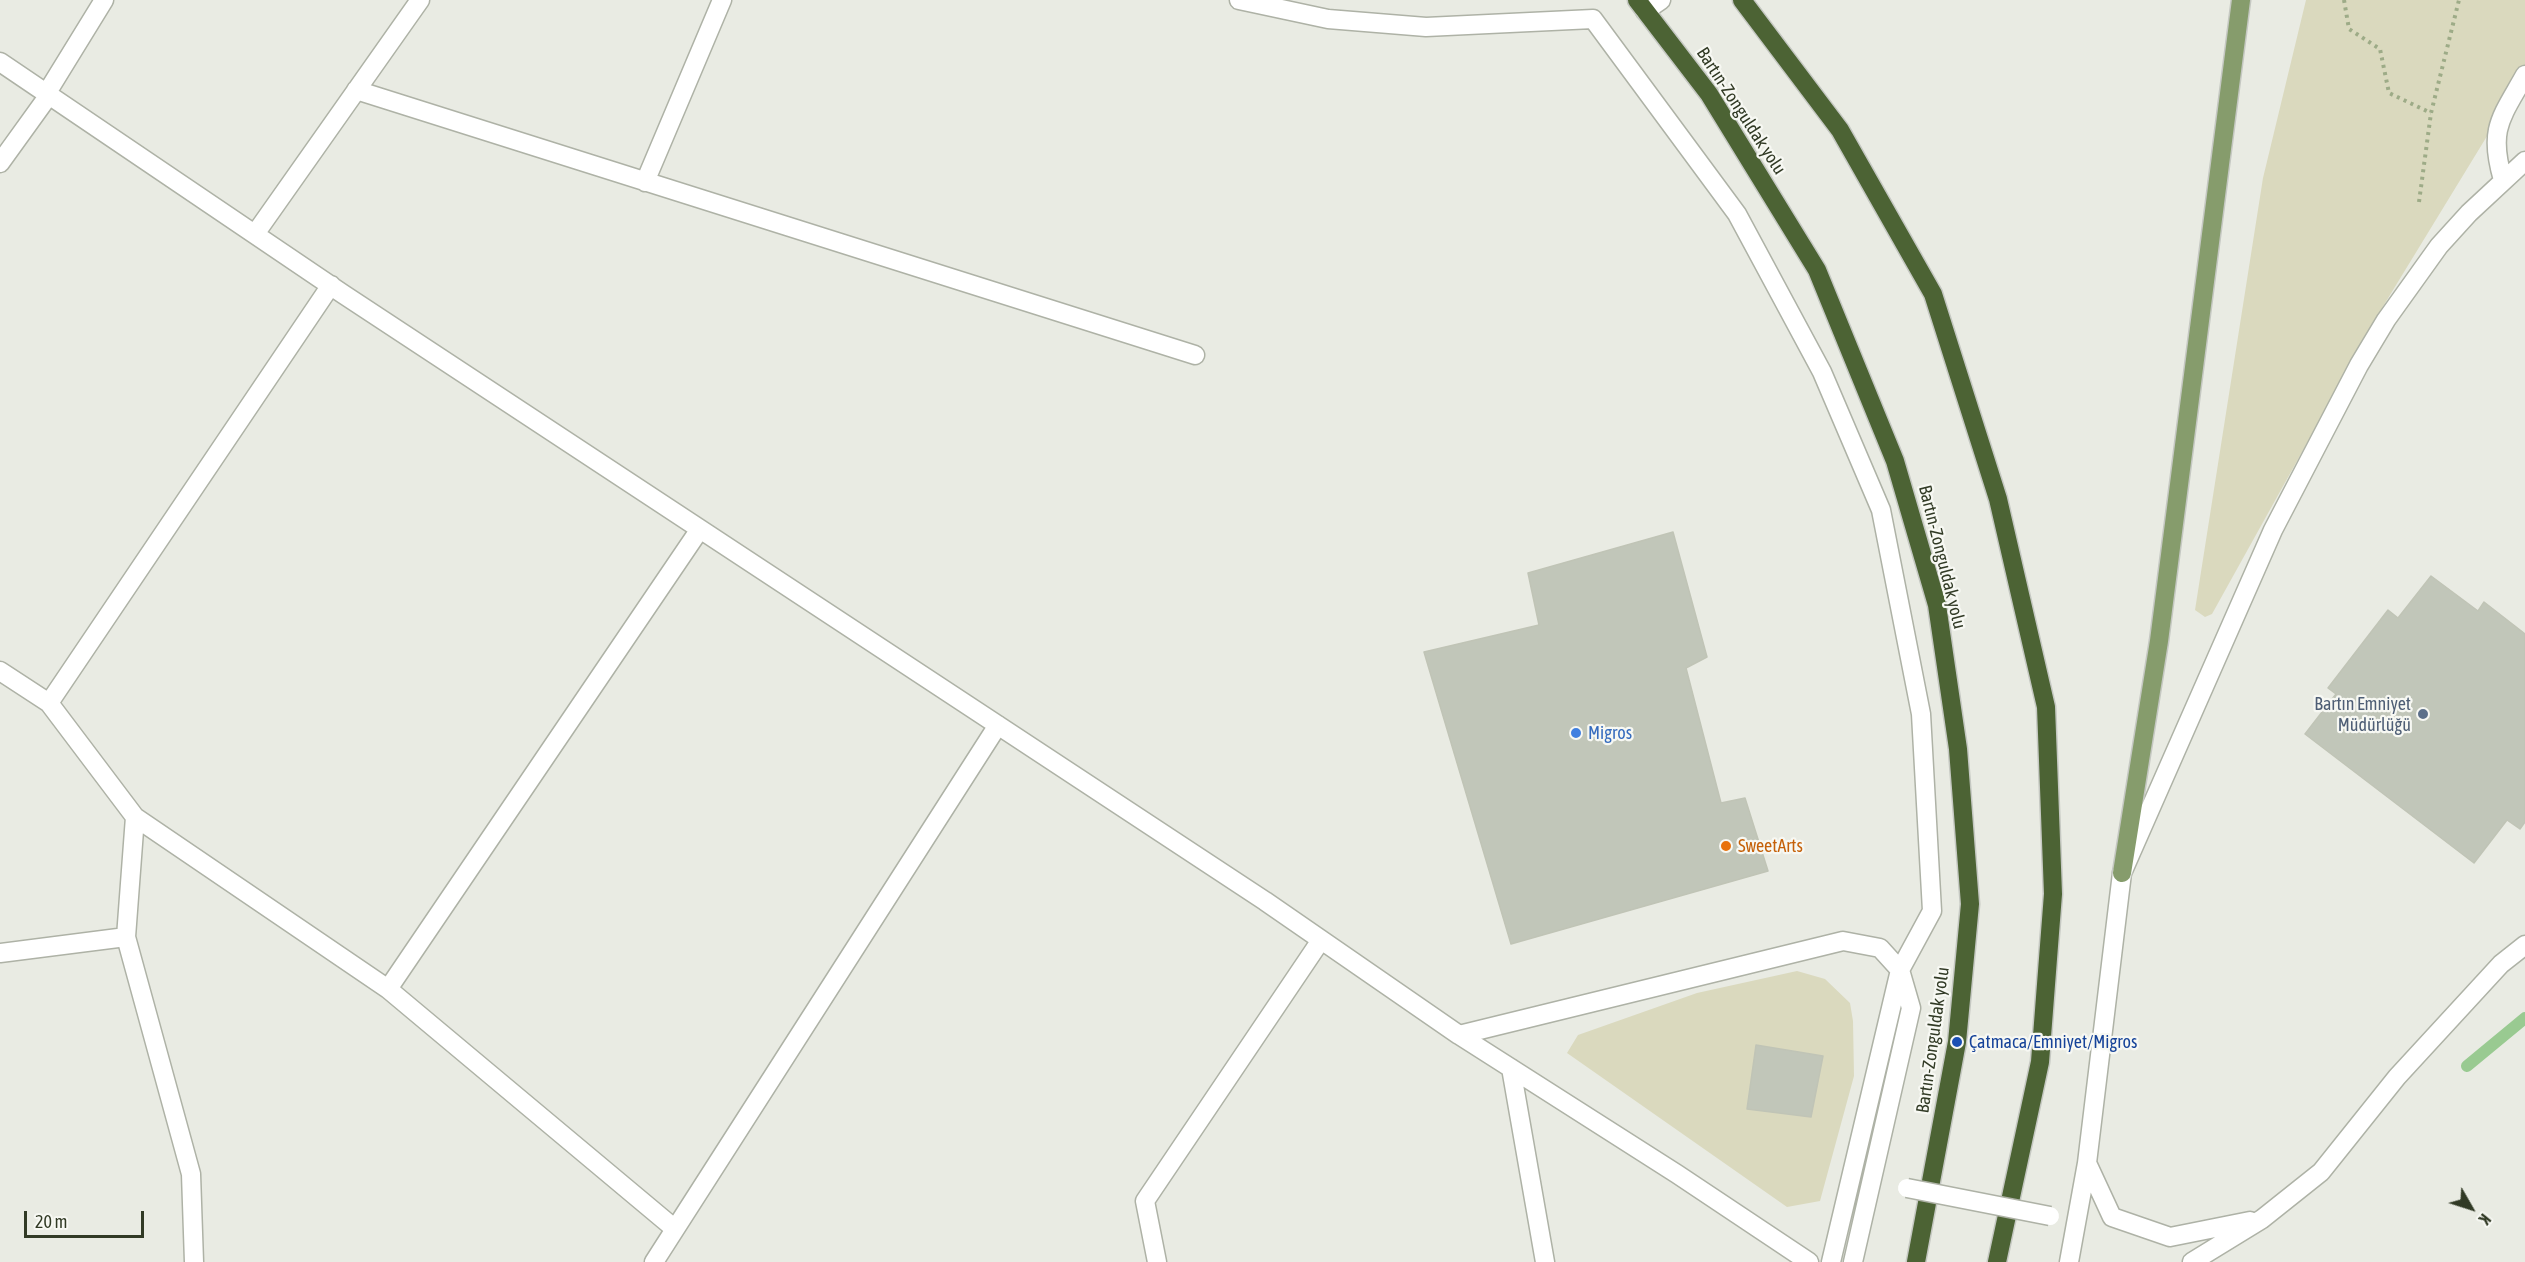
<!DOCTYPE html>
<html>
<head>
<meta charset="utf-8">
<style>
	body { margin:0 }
	#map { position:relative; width:2525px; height:1262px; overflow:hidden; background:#e9ebe3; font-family:"Asap Condensed",sans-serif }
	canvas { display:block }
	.north { position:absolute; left:2441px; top:1178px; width:60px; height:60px; -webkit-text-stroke:4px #f7f8f3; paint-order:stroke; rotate:129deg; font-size:16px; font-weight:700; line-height:24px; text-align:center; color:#313a25 }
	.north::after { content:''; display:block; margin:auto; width:21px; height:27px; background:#313a25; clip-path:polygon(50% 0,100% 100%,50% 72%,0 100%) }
	.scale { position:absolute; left:24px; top:1211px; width:120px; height:27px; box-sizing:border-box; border:3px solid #313a25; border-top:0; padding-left:8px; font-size:18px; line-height:21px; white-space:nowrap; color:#313a25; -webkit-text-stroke:4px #f7f8f3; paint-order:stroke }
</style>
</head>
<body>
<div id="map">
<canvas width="2525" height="1262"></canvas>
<div class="north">K</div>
<div class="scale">20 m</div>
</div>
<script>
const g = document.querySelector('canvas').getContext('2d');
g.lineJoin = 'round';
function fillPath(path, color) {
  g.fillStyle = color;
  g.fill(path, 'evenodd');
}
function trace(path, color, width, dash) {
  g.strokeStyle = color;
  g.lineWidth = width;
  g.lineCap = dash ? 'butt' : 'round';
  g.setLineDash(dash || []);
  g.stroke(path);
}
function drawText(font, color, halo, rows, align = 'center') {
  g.font = font + ' "Asap Condensed",sans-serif';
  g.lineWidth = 4.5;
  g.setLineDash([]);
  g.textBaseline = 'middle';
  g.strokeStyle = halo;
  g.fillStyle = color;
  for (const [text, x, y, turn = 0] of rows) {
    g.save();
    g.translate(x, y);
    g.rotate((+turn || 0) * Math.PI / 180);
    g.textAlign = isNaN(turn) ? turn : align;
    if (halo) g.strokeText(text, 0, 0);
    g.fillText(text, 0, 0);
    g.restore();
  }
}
const green = new Path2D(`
	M2306,0h219v65l-33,63 -110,180 -170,306 -7,3 -10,-7 68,-432z
	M1797,971l28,8 25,24 3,18 1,55 -34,125 -33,6 -220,-154 11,-18 119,-42z`);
const stream = new Path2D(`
	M2467,1066l58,-48`);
const building = new Path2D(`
	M1673,532l34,125 -21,11 35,135 24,-5 23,73 -257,73 -87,-292 115,-27 -11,-52z
	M2431,576l47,35 6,-9 41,32v188l-5,7 -13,-9 -33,43 -169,-129 31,-40 -8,-6 60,-78 10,8z
	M1756,1045l67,11 -12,61 -64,-8z`);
const path = new Path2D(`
	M2344,0l5,29 31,20 9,44 42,20
	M2419,202l12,-89 28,-113`);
const minor = new Path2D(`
	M1239,0l89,19 98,8 167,-8 144,195 85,158 59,138 40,204 11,197 -32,59 -69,292
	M1645,11l16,-11
	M0,62l343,232 922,607 194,134 218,139 132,88
	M356,90l839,265
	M0,163l49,-68 -1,-4 56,-91
	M2503,180c-15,-51 -2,-62 22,-105
	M645,182l77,-182
	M255,234l165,-234
	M0,671l49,32 86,114 -9,120 65,237 3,88
	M49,703l282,-418
	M135,817l253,172 287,240
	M0,953l126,-16
	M388,989l312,-460
	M1459,1035l384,-94 37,7 20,22 11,38 -58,254
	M1511,1068l34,194
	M2087,1163l25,54 58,20 80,-16
	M654,1262l344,-537
	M1157,1262l-12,-61 176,-261
	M2069,1262l18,-99 35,-290 151,-343 86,-165 27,-45 53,-74 30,-33 56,-52
	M2192,1262l70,-43 59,-47 76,-95 104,-113 24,-19`);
const major = new Path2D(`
	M2122,873l37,-232 82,-641`);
const highway = new Path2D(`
	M1637,0l72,94 108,176 78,191 42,144 21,144 12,155 -13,138 -41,220
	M1742,0l98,130 93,164 65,205 48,208 7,187 -13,168 -43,200`);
const minorBridge = new Path2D(`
	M1907,1188l143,28`);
const markers = [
	[2423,714,6,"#5c6f8a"],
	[1576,733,6,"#3f7fe0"],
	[1726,846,6,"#e8710a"],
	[1957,1042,6,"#1a4fb4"]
];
const streetNames = [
	["Bartın-Zonguldak yolu",1741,111,57],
	["Bartın-Zonguldak yolu",1942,557,76],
	["Bartın-Zonguldak yolu",1933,1040,-82]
];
const serviceNames = [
	["Bartın Emniyet",2411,704],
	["Müdürlüğü",2411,725]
];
const shopNames = [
	["Migros",1588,733]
];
const foodNames = [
	["SweetArts",1738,846]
];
const transitNames = [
	["Çatmaca/Emniyet/Migros",1969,1042]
];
fillPath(green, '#dad9be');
trace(stream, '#99ca91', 12);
fillPath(building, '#c1c6b9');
trace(building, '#c0c4b6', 1.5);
trace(minor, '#aeb2a6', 21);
trace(major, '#c5c8c2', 21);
trace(highway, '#c5c8c2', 21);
trace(path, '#9dab87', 4, [3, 4.5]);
trace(minor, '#fff', 18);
trace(major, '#869c6c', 18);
trace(highway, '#4c6334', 18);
trace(minorBridge, '#aeb2a6', 21, []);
trace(minorBridge, '#fff', 18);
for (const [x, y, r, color] of markers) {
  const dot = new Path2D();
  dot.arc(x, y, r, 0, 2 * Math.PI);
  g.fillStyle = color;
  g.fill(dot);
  trace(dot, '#f7f8f3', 2);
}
drawText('18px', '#313a25', '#f7f8f3', streetNames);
drawText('18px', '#4e5e75', '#f7f8f3', serviceNames, 'right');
drawText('18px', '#366cbe', '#f7f8f3', shopNames, 'left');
drawText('18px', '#c56008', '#f7f8f3', foodNames, 'left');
drawText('18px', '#164399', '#f7f8f3', transitNames, 'left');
</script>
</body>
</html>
